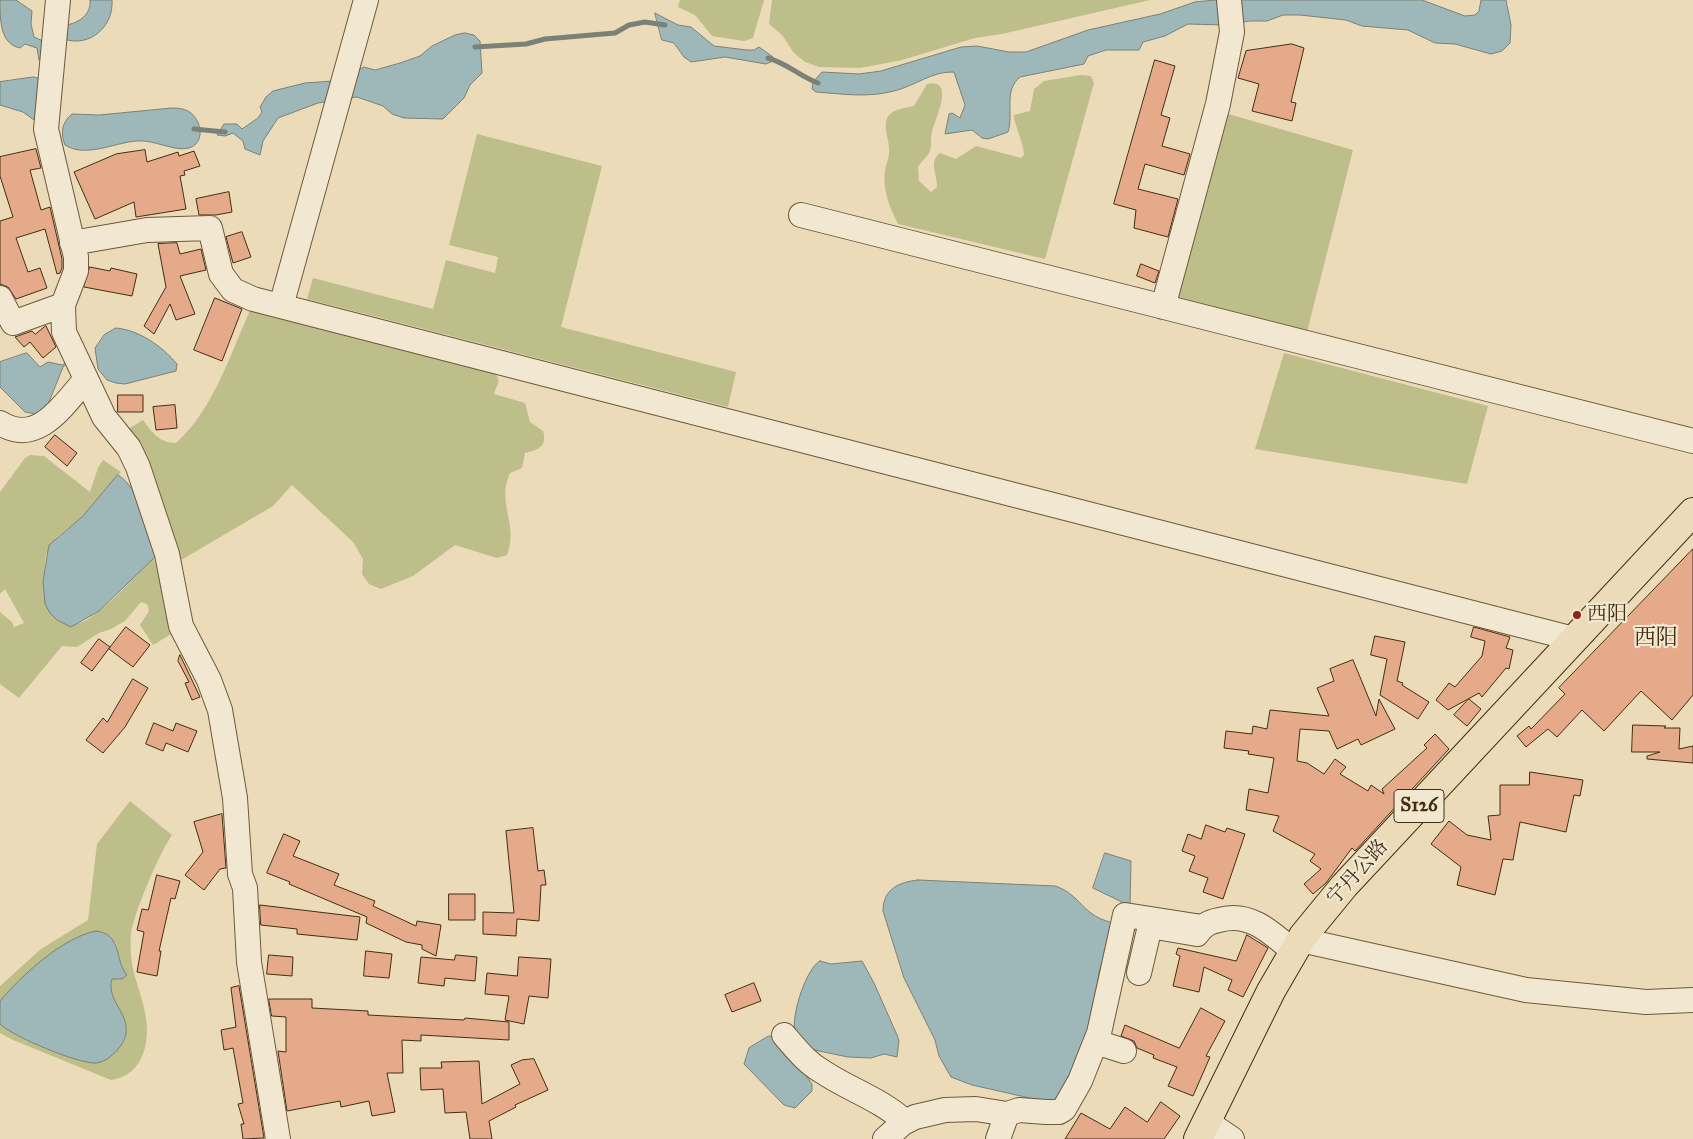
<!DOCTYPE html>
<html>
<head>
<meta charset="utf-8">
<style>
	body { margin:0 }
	canvas { display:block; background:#ebdbb8 }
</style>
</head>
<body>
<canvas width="1693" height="1139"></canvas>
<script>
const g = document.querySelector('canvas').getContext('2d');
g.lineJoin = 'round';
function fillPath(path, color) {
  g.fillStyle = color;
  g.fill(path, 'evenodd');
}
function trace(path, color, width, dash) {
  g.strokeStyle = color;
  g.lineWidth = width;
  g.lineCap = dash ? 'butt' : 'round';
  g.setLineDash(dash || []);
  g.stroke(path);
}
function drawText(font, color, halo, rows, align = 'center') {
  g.font = font + ' "IM FELL Great Primer","Noto Serif SC",serif';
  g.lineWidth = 4.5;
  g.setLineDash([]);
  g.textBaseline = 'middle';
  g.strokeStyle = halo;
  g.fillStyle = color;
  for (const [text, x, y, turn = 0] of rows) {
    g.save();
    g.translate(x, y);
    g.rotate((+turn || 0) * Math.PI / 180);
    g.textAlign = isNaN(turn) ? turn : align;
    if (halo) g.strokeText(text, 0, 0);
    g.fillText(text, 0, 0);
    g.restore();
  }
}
const green = new Path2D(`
	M680,0h84l-11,38 -9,3 -32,-5 -17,-21 -17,-8z
	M772,0h378l-148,34 -27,4 -73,22 -42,8 -41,-1 -14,-5 -11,-9 -12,-18 -13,-11z
	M1081,75l10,1 3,7 -49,176 -147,-35c-8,-16 -16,-35 -13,-53 1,-8 5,-13 4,-22 0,-10 -6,-21 -2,-31 5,-9 18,-10 27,-12l13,-22c29,-7 8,35 5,48 -2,6 0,13 -2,19 -3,7 -9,10 -12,16l1,14 12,11 6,-5c1,-11 -9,-25 3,-34l16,6 20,-13 45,12 3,-3c0,-12 -11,-33 -10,-40l16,-4 4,-22 10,-8z
	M1225,113l128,37 -46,182 -132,-32z
	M477,134l125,32 -41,161 175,45 -8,35 -421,-108 6,-21 120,31 13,-49 49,13 3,-16 -49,-12z
	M252,306l241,66c10,8 4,12 1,22l31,9 5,19 13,9c5,16 -6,19 -18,22l-3,15 -12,5c-14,30 9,51 -3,82l-10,3 -42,-13 -42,31 -32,13 -12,-5 -7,-10 1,-15 -10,-17 -61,-57 -19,21 -97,57 -51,-132 18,-11c9,12 16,23 33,23 38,-34 55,-91 76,-137z
	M1284,353l204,53 -21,78 -212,-35z
	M30,455l14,1 46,36 8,-24 5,-8 18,12 -39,45 -24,19 -12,19 -3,26 7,32c7,7 16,14 27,11 21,-5 61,-50 76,-67l16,41 4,35 -20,12 -13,-20 9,-14 -2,-7 -6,-2 -16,19 -14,8 -12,4 -22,14 -15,-1 -43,52 -19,-14v-72l12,10 2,5 10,-4 -19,-34 -5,5v-102l25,-34z
	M130,801l42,34c-13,19 -37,75 -41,98 -1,9 0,22 1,31 3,18 12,36 14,55 4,27 -5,57 -35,61l-98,-40 -13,-7v-9l22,13 32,14 71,-30c-8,-14 -17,-26 -13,-42l13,-6 -5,-8 -4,-22 -29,-10c-32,18 -63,40 -87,68v-15l41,-37 47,-29 9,-76z`);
const water = new Path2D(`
	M0,0h16l16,11 -1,13 3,13 11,5 -3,20 -3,-2 -2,-12 -12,-4 -5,4c-20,-4 -20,-28 -20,-48z
	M90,0h22c2,26 -22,48 -48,39l1,-14c13,-1 27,-11 25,-25z
	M1217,0h205l43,16 10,-1 4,-4 2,-11h25l5,25 -1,18 -8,8 -11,3 -36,-10 -20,-1 -27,-13 -46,-4 -16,-6 -46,-5h-17l-16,6h-17l-25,4 -37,-1 -23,12 -22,6 -4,8h-33l-18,6 -4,8 -64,13c-17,14 -6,37 -12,55l-20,7 -6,-1 -10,-8 -27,4 4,-20 3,-1 8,5 5,-13 -11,-33c-22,-1 -39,14 -60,19 -26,7 -51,3 -78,1l-4,-3 1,-7 9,-10 37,2 22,-3 80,-24 16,-1 32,6h17l62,-22 72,-16 35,-12z
	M655,13l23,12 13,2 23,19 33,4h7l5,-3 14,10v4l-7,3 -41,-7 -34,5 -7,-5 -10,-14 -12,-3z
	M465,33l9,2 6,6 2,32 -12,12 -6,13 -21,21 -39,-1 -12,-4 -9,-8 -26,-9 -39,6 -40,15 -15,23 -3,14 -15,-6 -2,-8 -10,-8 -8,3 -8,-1 7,-11h13l5,5 16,-11 4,-6 -2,-5 6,-10 7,-6 32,-8 28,-2 31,-14 11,3 25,-7 20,-7 12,-10 23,-11z
	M34,77l10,3 -7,42 -14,-10 -23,-7v-23z
	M172,108c7,0 14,1 19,5 11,9 14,30 -2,35 -14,4 -36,-9 -53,-7 -22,2 -51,17 -71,4 -5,-12 -3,-23 7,-31l27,1z
	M116,328c23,2 46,18 61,36l-1,7 -51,13 -9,-1 -9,-3 -9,-11 -3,-21 9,-13z
	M27,353l13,14 8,-5 14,3 6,-3 -5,5 -16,40 -11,7 -11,-2 -25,-25v-25z
	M118,475c22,13 31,56 40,79l-59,57 -28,16 -14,-7 -7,-7 -5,-9 -2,-23 6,-36 33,-28z
	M1105,853l26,8 -1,45 -37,-18z
	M918,880l137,6c26,8 28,32 60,37l1,3 -17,46 -4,37 -27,78 -16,16 -80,-18 -21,-8 -12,-21 -4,-16 -31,-62 -21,-67c0,-22 16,-29 35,-31z
	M96,931c27,3 18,29 31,44l-5,4h-10c-6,21 17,34 14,54 -1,12 -18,30 -31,30 -19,0 -81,-26 -95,-39v-23c21,-25 63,-64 96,-70z
	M820,961l11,3 31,-3 12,22 23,52 2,6 -2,16 -13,-3 -13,4 -23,-1 -43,-9c-3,-5 -9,-11 -10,-17 -4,-15 11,-63 25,-70z
	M769,1036l6,1 6,5 31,42v7l-17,17 -11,-3 -40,-41 5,-16z`);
const stream = new Path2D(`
	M475,47l51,-3 19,-5 70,-6 14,-8 16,-3 20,3
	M768,58c18,5 32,18 50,25
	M194,129l31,3`);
const building = new Path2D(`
	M1292,44l12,4 -13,54 5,1 -4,18 -40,-10 7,-27 -21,-6 8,-27z
	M1155,60l20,6 -14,49 9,3 -8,28 28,8 -6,21 -39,-11 -7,25 40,10 -10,38 -34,-9 2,-18 -22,-6z
	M36,149l5,19 -11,2 11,40 9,-3 12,52v9l-2,5 -3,1 -12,-45 -29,9 12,34 12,-4 7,20 -31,11 -8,-12 -8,-3v-63l13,-4 -13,-41v-19z
	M145,150l2,12 31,-10 1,4 15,-5 6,15 -16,5 1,4 -5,1 6,33 -50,8 -2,-15 -39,17 -21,-47 42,-18z
	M229,192l3,20 -16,3h-17l-3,-16z
	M242,232l9,25 -18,6 -7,-26z
	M177,243l3,11 21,-5 5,21 -26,6 15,38 -19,6 -6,-16 -16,30 -10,-8 22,-39 -8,-43z
	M1141,264l18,7 -4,12 -18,-7z
	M90,267l20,4 1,-3 26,6 -5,22 -48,-9z
	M215,298l27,11 -20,52 -28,-11z
	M46,326l10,21 -13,11 -13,-16 -6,5 -9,-10 17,-6 3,3z
	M118,395h25v17h-25z
	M175,405l2,23 -21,2 -3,-23z
	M55,435l22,18 -10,13 -22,-19z
	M1693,549v146l-21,25 -31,-29 -37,40 -22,-21 -25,27 -9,-8 -22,18 -9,-11 12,-10 2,3 34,-35 -6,-6z
	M126,627l24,18 -17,22 -24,-18z
	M1474,627l36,10 -4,11 7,2 -4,19 -3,-1 -24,29 -3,-4 -31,17 -12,-10 13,-17 6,4 27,-31 3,-15 -14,-4z
	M1375,636l30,6 -8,39 6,2 -1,2 27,17 -11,17 -38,-24 7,-36 -16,-4z
	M99,639l11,8 -18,24 -11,-8z
	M180,655l20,42 -8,3 -7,-17 4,-1 -11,-21z
	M1353,660l23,56 3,-17 16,30 -34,16 -3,-6 -21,10 -8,-18 -29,-2 -3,32 10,2 17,11 11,-15 11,8 -6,7 28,17 3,-6 13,9 -2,-5 45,-41 -3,-3 11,-11 14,15 -94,102 -3,-3 -26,35 -13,11 -9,-10 17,-15 -11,-8 5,-7 -42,-23 6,-15 -33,-6 3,-21 19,4 6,-35 -26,-4 1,-3 -25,-3 2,-17 26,3 1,-8 14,3 3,-19 59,6 -12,-28 17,-7 -4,-12z
	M133,679l15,9 -23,39 -22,26 -17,-13 17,-22 4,4z
	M1469,699l12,10 -14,17 -13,-11z
	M154,723l19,8 3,-8 21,8 -9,21 -22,-9 -3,8 -17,-7z
	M1633,725l33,1 -2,2h16l-1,21 14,-3v17l-46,-4v-3l13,-4h-28z
	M1530,772l53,8 -3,16 -6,-1 -8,37 -46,-10 -7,38 -10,-1 -8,36 -38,-10 4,-18 -30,-23 18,-23 18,14 24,5 -3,-24 12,-1v-30h29z
	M222,814l4,54 -6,1 -16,21 -19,-15 18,-23 -9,-30z
	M1206,825l19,7 2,-4 18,6 -22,65 -20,-7 5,-14 -19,-7 6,-15 -13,-5 6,-17 13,5z
	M533,828l5,43 6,-1 2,15h-5l-2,36 -22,-2 -1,17 -33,-2v-22l31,1 -8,-82z
	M284,834l16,7 -7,15 46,18 -5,11 41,16 -2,5 43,20 1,-5 24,4 -5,31 -14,-7v-4l-16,-3 -40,-19 1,-6 -78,-33 1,-2 -23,-9z
	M157,875l23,6 -5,18 -4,-1 -12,53h2l-4,25 -20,-4 7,-40 -7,-2 5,-21 6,1z
	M449,894h26v26h-26z
	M260,905l100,12 -3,23 -60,-6v-5l-36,-4z
	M1247,935l21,13 -25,49 -15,-7 4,-10 -28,-13 -5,25 -26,-6 7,-30 -4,-2 2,-6 58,13z
	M366,951l26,3 -3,24 -25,-2z
	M269,955l24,2 -1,19 -25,-2z
	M456,955l21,2 -2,24 -30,-3 -1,8 -26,-3 3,-26 33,3z
	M519,957l32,2 -3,39 -19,-2 -5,28 -19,-4 4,-24 -24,-2 2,-21 30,3z
	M754,983l7,18 -29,11 -7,-17z
	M239,986l25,152 -21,1 -2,-15h3l-6,-20 5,-1 -10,-55 -9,2 -3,-20 15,-3 -5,-39z
	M269,999h43v9l56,3v4l96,5 1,-2 44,4v18l-88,-5v6l-19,-1 1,33h-16l8,39 -23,4 -3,-15 -28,6 -1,-6 -53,10 -9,-60 8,1v-35l-14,-1z
	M1201,1008l24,13 -19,35 4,1 -17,39 -25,-10 9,-19 -24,-9 1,-3 -17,-7 -3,-7 -13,-5 4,-11 54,23z
	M534,1059l14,31 -33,15 1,2 -27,14 3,18h-22l-4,-27 -21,1 -2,-24 -22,1 -1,-22h22l-1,-6 38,-1 3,43 38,-20 -9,-19 11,-5z
	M1161,1102l19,14 -16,23h-99l16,-26 29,16 15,-22 22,15z`);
const minor = new Path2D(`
	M58,0l-12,129 30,128v14l-13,34 1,27 40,85 25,31 9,19 29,87 14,72 28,54 11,30 15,88 5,76 5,14 4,74 29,177
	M801,215l892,226
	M72,243l75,-13 63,-2 11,46 12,16 20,9 1321,340
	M0,298l13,25 50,-18
	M281,306l85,-306
	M1163,307l55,-203 14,-72 -3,-32
	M0,423c38,24 64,-19 86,-44
	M1301,940l225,50 120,12 47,-2
	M1139,973l11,-47 47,8c6,-9 12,-12 22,-14 31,-9 53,13 75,32
	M784,1035c12,14 23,28 39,37 27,18 59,28 82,50
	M1096,1042l28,9
	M1207,1122l25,17
	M885,1139l18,-16 12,-6 30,-7 31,-1 31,5 12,-4 27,2h13l5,-3 16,-28 19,-48 26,-118 77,12
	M998,1139l9,-25`);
const major = new Path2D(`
	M1198,1139l73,-148 32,-55 41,-50 349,-374`);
const markers = [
	[1577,615,5,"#8f2418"]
];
const shields = [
	[1419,806,50]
];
const shieldNames = [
	["S126",1419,806]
];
const poiNames = [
	["西阳",1587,615]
];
const streetNames = [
	["宁丹公路",1358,873,-48]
];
const quarterNames = [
	["西阳",1656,639]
];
fillPath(green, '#bebe8a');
fillPath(water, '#9eb8ba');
trace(water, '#7a8176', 1);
trace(stream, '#7a8176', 5);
fillPath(building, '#e5aa89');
trace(building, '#432e11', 1);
trace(minor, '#6d593b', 26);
trace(major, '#432e11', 30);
trace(minor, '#f2e8d1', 24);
trace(major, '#ebdbb8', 28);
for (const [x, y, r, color] of markers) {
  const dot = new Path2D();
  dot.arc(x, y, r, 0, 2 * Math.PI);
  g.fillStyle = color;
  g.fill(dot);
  trace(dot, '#f2e8d1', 2);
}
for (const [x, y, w] of shields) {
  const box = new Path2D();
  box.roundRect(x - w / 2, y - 16.5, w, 33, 4);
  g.fillStyle = '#f2e8d1';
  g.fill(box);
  trace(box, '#432e11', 1);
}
drawText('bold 19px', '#432e11', null, shieldNames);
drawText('20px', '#432e11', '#f2e8d1', poiNames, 'left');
drawText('20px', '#432e11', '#f2e8d1', streetNames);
drawText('22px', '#432e11', '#f2e8d1', quarterNames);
</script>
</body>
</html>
